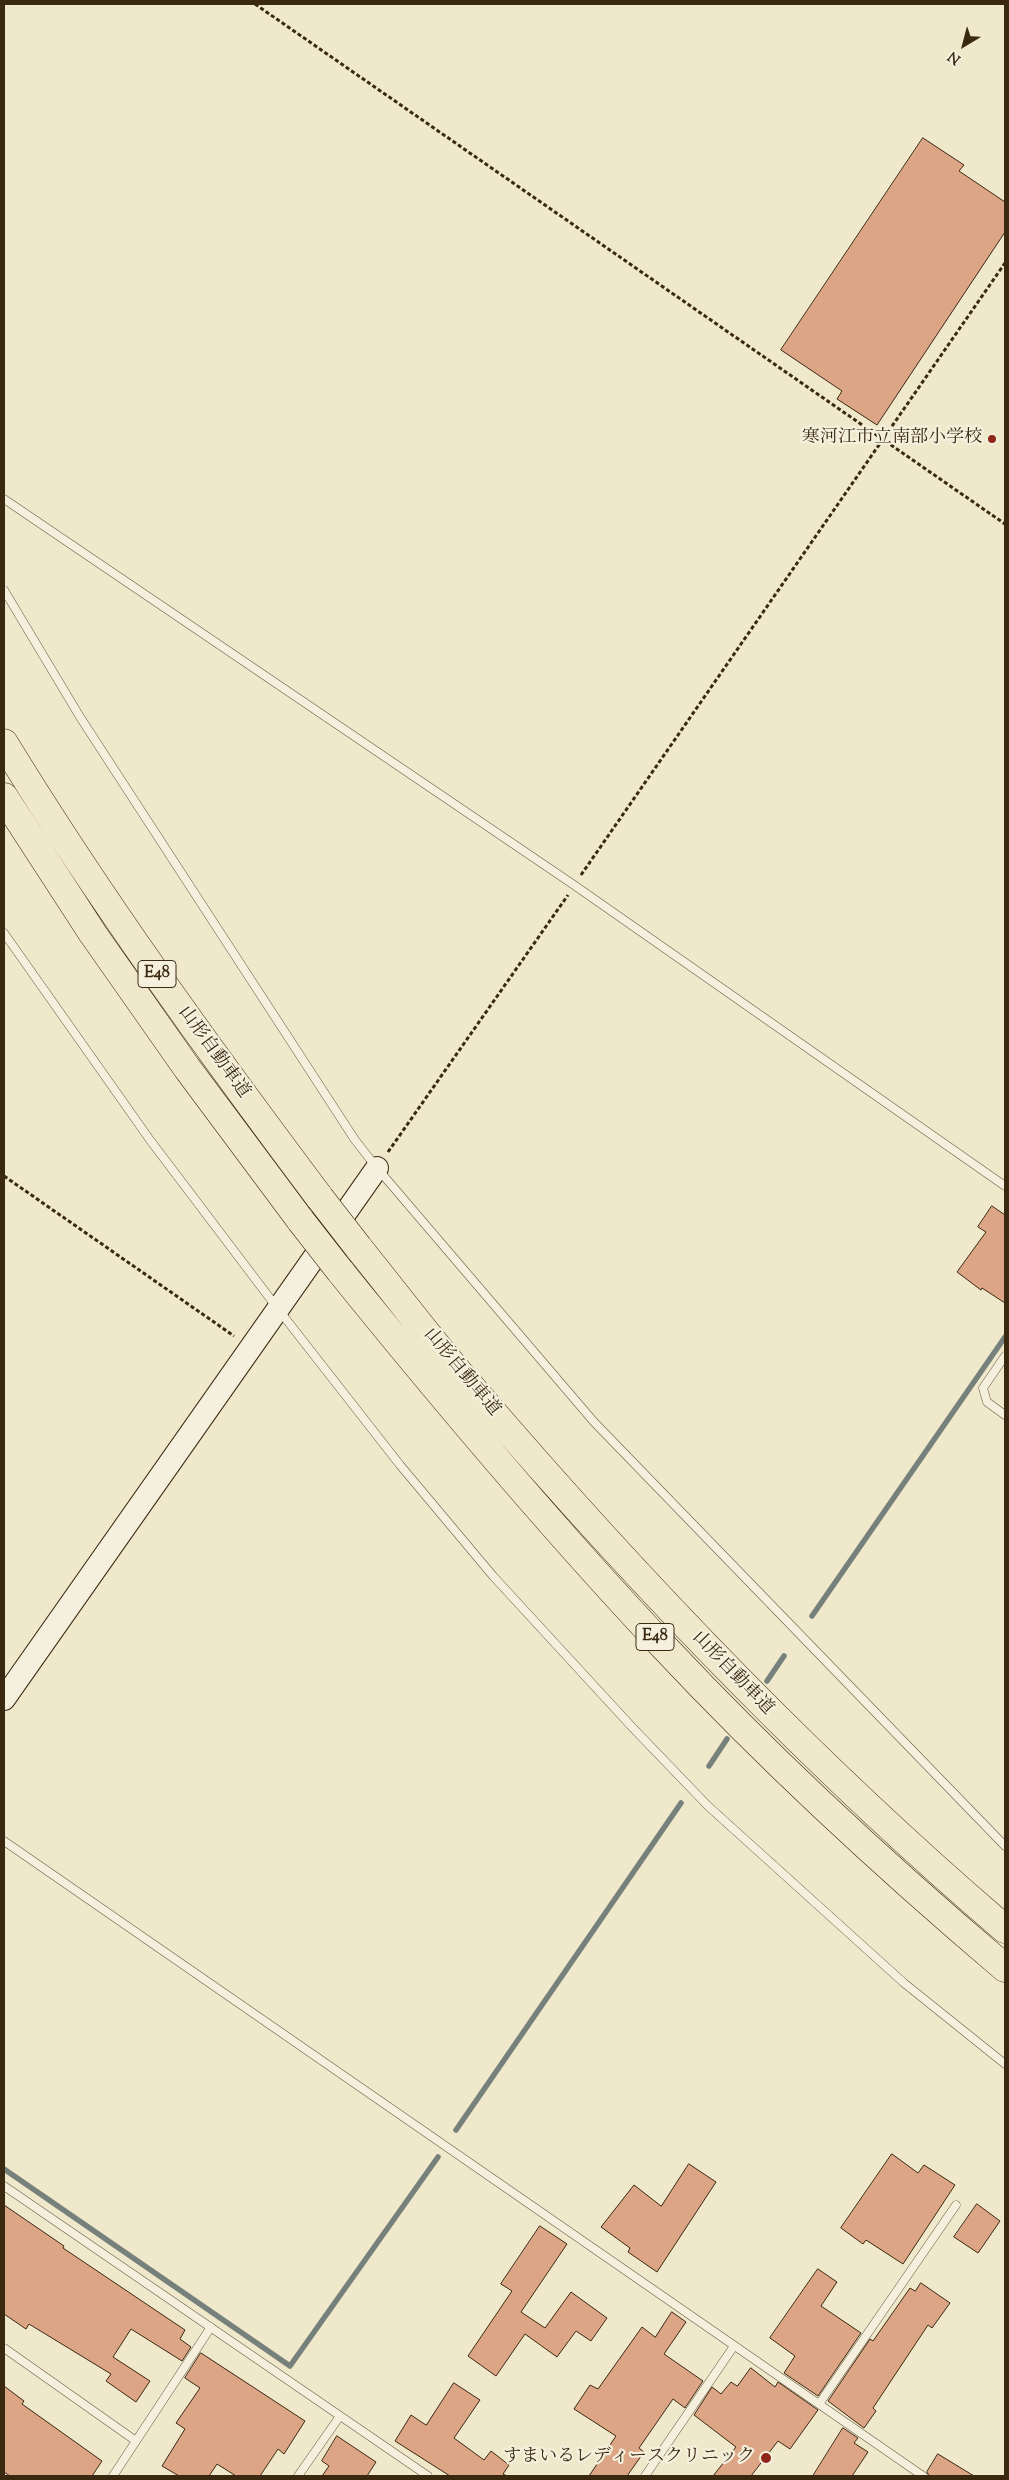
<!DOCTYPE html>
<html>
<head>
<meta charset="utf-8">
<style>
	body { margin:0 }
	#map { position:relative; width:1009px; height:2480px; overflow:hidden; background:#f0e8cb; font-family:"Sorts Mill Goudy",serif }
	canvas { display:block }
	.frame { position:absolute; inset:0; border:5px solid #3a2811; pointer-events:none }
	.north { position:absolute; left:939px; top:20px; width:50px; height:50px; -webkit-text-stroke:4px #f5f0dd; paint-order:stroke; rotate:217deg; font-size:14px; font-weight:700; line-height:20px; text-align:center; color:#3a2811 }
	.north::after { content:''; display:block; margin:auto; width:18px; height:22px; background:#3a2811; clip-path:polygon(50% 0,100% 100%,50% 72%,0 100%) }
</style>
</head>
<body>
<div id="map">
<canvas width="1009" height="2480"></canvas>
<div class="frame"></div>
<div class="north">N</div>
</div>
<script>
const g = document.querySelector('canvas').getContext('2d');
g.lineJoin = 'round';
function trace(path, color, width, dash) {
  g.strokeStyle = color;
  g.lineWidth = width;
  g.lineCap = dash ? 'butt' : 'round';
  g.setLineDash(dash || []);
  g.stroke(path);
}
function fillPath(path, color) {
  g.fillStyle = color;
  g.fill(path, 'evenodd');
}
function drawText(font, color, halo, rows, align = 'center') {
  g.font = font + ' "Sorts Mill Goudy","Noto Serif JP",serif';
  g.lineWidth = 4.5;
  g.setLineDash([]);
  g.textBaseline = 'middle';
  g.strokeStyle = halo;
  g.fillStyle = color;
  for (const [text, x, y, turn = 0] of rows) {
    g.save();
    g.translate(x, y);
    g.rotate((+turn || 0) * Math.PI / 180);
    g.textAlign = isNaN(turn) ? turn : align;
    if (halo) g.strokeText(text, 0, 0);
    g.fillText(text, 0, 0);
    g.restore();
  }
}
const stream = new Path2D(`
	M812,1616l193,-279
	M767,1681l17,-25
	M709,1766l18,-27
	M456,2130l225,-327
	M4,2169l286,197 148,-209`);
const building = new Path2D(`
	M923,138l41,27 -5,6 46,31v30l-128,193 -40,-26 5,-8 -61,-41z
	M992,1206l13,9v88l-23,-15 -1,2 -24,-18 29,-40 -8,-5z
	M892,2154l26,19 6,-8 31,20 -52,79 -37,-24 -3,4 -22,-16z
	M689,2164l27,18 -59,90 -29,-20 2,-4 -29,-21 33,-42 27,21z
	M977,2204l23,17 -22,32 -24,-16z
	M4,2205l60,41 -1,2 122,82 -5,9 11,8 -9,14 -51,-32 -18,28 37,24 -14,21 -30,-21 5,-7 -82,-50 -3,5 -22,-15z
	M540,2226l27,18 -46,68 24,16 26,-36 36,26 -16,23 -15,-10 -19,26 -32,-23 -29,42 -28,-20 44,-65 -11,-7z
	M818,2269l19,13 -16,24 40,27 -43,63 -34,-23 11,-17 -25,-18z
	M921,2283l29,20 -18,25 -4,-3 -55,83 3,3 -12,17 -36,-27 42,-62 3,2 37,-53 5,3z
	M672,2312l14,10 -22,32 39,27 -18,27 -12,-9 -34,49 5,4 -17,24h-38l27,-40 -42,-27 16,-24 8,4 44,-62 13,10z
	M201,2353l104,68 -21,33 -6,-5 -18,27h-24l-19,-12 -8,12h-30l-17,-10 23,-37 -9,-6 24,-35 -15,-10z
	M751,2368l24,19 3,-5 40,28 -28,39 -12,-8 -27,35h-38l23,-29 -42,-32 18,-28 9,7 10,-12 6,4z
	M454,2383l26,17 -26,38 30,22 7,-9 18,14 -6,9 4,2h-57l-55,-35 16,-26 15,10z
	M4,2386l20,15 -2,3 80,57 -10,15h-82l-6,-4z
	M843,2428l15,10 -4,5 14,9 -16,24h-39z
	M337,2436l39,26 -9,14h-45l7,-10 -7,-5z
	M938,2454l36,22h-45l-2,-4z`);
const path = new Path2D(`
	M255,4l750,520
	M581,875l424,-612
	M388,1152l180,-257
	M4,1176l230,160`);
const lane = new Path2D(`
	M4,499l570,386 431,301
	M4,590l76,127 275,423 22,28 217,254 411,424
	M4,933l146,207 128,169 122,156 93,111 139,151 76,79 196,177 101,81
	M1005,1356l-22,32 4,14 18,13
	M4,1841l919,635
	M4,2186l424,290
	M4,2348l132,93
	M819,2404l137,-199
	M113,2476l98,-149
	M298,2476l42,-60
	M645,2476l89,-130`);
const secondary = new Path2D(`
	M4,1699l373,-531`);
const highway = new Path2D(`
	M4,743c96,157 205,307 316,455
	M4,797l89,137 94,134 114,153
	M358,1247c38,47 74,95 113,140 165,193 341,377 534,542
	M340,1271c105,130 212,257 326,378 106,113 221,219 339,319`);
const highwayBridge = new Path2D(`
	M320,1198l38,49
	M301,1221l39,50`);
const markers = [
	[992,439,5,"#8f2418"],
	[766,2458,6,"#8f2418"]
];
const shields = [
	[157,974,38],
	[655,1637,38]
];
const shieldNames = [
	["E48",157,974],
	["E48",655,1637]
];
const poiNames = [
	["寒河江市立南部小学校",982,439],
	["すまいるレディースクリニック",755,2458]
];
const streetNames = [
	["山形自動車道",213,1053,54],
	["山形自動車道",461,1373,50],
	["山形自動車道",732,1674,46]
];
trace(stream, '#77817b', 5.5);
fillPath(building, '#dca586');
trace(building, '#3a2811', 1);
trace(lane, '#685840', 9);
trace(secondary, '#3a2811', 24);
trace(highway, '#3a2811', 29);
trace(path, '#3a2811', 3, [4, 2.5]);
trace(lane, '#f5f0dd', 8);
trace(secondary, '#f5f0dd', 22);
trace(highway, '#f0e8cb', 28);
trace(highwayBridge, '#3a2811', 29, []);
trace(highwayBridge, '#f0e8cb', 28);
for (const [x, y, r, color] of markers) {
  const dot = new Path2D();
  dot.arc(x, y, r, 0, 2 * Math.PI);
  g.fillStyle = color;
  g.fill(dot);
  trace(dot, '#f5f0dd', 2);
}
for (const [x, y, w] of shields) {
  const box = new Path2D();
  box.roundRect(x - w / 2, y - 13.5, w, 27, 4);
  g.fillStyle = '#f5f0dd';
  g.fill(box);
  trace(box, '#3a2811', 1);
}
drawText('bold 16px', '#3a2811', null, shieldNames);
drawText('18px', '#3a2811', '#f5f0dd', poiNames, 'right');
drawText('18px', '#3a2811', '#f5f0dd', streetNames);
</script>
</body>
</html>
